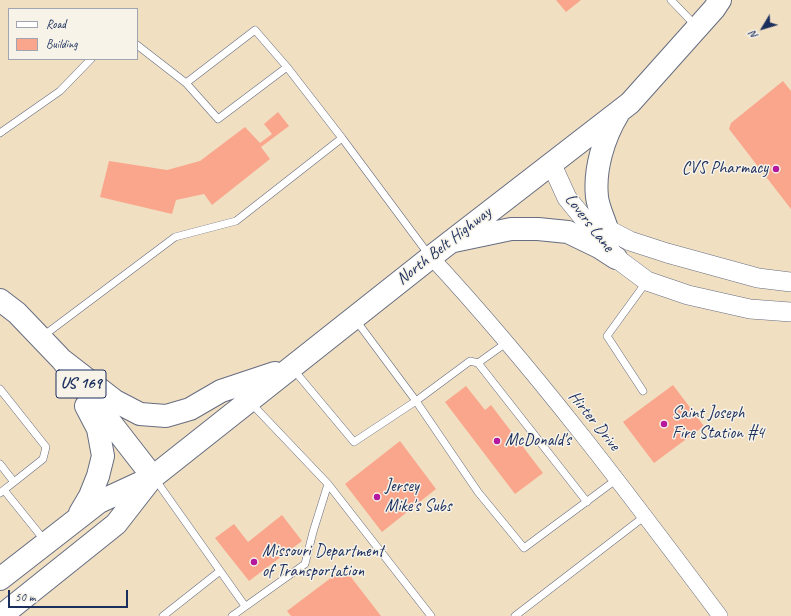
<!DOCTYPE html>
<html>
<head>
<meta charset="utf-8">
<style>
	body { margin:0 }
	#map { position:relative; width:791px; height:616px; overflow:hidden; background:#f1dfc1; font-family:Caveat,sans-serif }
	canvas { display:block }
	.legend { position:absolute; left:8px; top:8px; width:130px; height:52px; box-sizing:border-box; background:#f7f3e8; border:1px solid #9fa5b1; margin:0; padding:5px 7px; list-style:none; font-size:12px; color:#1b2f5e }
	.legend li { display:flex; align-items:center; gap:8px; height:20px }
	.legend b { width:20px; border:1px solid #9fa5b1 }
	.north { position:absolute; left:743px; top:8px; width:40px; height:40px; -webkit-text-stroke:3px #f7f3e8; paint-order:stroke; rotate:232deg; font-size:11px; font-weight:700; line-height:16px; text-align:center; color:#1b2f5e }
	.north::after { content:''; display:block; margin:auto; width:14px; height:18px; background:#1b2f5e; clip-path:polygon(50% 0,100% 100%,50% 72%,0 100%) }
	.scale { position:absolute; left:8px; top:590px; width:120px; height:18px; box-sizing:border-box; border:2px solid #1b2f5e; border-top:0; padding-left:5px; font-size:12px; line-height:14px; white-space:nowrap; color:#1b2f5e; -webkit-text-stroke:3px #f7f3e8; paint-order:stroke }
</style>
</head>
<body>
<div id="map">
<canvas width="791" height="616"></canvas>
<ul class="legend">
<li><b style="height:5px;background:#fff"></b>Road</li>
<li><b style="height:11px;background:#f9a68d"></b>Building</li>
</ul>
<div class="north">N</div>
<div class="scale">50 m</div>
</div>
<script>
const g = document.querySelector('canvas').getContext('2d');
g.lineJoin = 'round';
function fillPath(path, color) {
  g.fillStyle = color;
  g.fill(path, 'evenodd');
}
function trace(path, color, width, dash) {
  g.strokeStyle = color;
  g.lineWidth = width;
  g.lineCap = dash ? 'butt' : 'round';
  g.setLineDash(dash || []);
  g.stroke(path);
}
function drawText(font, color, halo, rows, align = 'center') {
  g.font = font + ' Caveat,sans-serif';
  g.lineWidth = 3;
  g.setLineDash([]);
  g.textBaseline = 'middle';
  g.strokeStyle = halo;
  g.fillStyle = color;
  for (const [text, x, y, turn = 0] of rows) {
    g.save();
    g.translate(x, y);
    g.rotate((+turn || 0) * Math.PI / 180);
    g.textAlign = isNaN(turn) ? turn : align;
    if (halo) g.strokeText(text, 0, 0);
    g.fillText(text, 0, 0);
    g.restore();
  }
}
const building = new Path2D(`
	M556,0h25l-15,12z
	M783,81l8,10v118l-62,-80 2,-6z
	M278,112l11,14 -28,21 9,12 -58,46 -8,-11 -28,6 -4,14 -72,-17 9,-36 58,9 33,-9 45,-34 15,16 12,-9 -8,-10z
	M673,385l31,41 -50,37 -31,-41z
	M466,386l19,24 6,-5 52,68 -28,21 -70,-92z
	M400,441l36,48 -54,43 -37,-48z
	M282,515l20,26 -53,40 -34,-43 19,-14 14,18z
	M344,568l37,48h-90l-4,-5z`);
const service = new Path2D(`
	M671,0l25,26
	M137,45l49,38
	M287,67l-69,52 -32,-36 69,-53 32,37 55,71
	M0,133l60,-42 31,-32
	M43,336l132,-99 61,-16 106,-83 87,117
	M478,363l28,-20
	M293,369l61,73 62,-41 -61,-82
	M0,389l46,58 -3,12 -29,23 -14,-18
	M643,391l-36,-55 40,-55
	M155,479l90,127
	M328,484l103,132
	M4,490l41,51
	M0,493l14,-11
	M587,502l-109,-139 -8,-2 -54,40 62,91 46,56 93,-69
	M163,616l57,-45
	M232,616l73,-52 8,-32 15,-48 -78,-82
	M515,616l130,-100`);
const minor = new Path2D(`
	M431,257c104,112 197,236 289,359`);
const tertiary = new Path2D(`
	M551,163l16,35 49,60 31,23 41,14 62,14 41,3
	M598,218l9,11 23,12 37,12 91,25 33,4`);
const primary = new Path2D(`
	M607,229c-3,-10 -9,-22 -10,-32 -3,-28 7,-60 21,-83
	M454,241l57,-12h27l30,3 31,15 17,11
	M0,300l17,13 45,47 91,117
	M62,360l53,41 25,13 26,2 24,-7 31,-18 54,-18
	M80,513l10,-17 8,-20 5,-20 -5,-27 -12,-23
	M0,579l99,-77 54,-25 278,-220 199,-154 84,-94 6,-9
	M1,616l115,-92 35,-45`);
const markers = [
	[776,169,4,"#b5179e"],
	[664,424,4,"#b5179e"],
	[497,441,4,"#b5179e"],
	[377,497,4,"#b5179e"],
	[254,562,4,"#b5179e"]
];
const shields = [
	[81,384,50]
];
const shieldNames = [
	["US 169",81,384]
];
const poiNames = [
	["CVS Pharmacy",768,169,"right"],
	["Saint Joseph",672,414],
	["Fire Station #4",672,434],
	["McDonald's",505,441],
	["Jersey",385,487],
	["Mike's Subs",385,507],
	["Missouri Department",262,552],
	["of Transportation",262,572]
];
const streetNames = [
	["Lovers Lane",589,223,52],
	["North Belt Highway",444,246,-38],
	["Hirter Drive",594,421,51]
];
fillPath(building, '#f9a68d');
trace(service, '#666d81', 8);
trace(minor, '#666d81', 16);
trace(tertiary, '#666d81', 20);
trace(primary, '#666d81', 24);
trace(service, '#fff', 7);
trace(minor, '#fff', 15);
trace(tertiary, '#fff', 19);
trace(primary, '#fff', 22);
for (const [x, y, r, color] of markers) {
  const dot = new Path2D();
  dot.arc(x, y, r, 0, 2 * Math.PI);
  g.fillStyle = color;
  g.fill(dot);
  trace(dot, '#f7f3e8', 1.5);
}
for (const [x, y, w] of shields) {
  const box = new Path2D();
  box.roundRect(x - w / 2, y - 14, w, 28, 3);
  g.fillStyle = '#f7f3e8';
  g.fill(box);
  trace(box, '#1b2f5e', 1);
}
drawText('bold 16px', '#1b2f5e', null, shieldNames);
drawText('17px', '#1b2f5e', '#f7f3e8', poiNames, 'left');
drawText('17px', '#1b2f5e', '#f7f3e8', streetNames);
</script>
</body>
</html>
